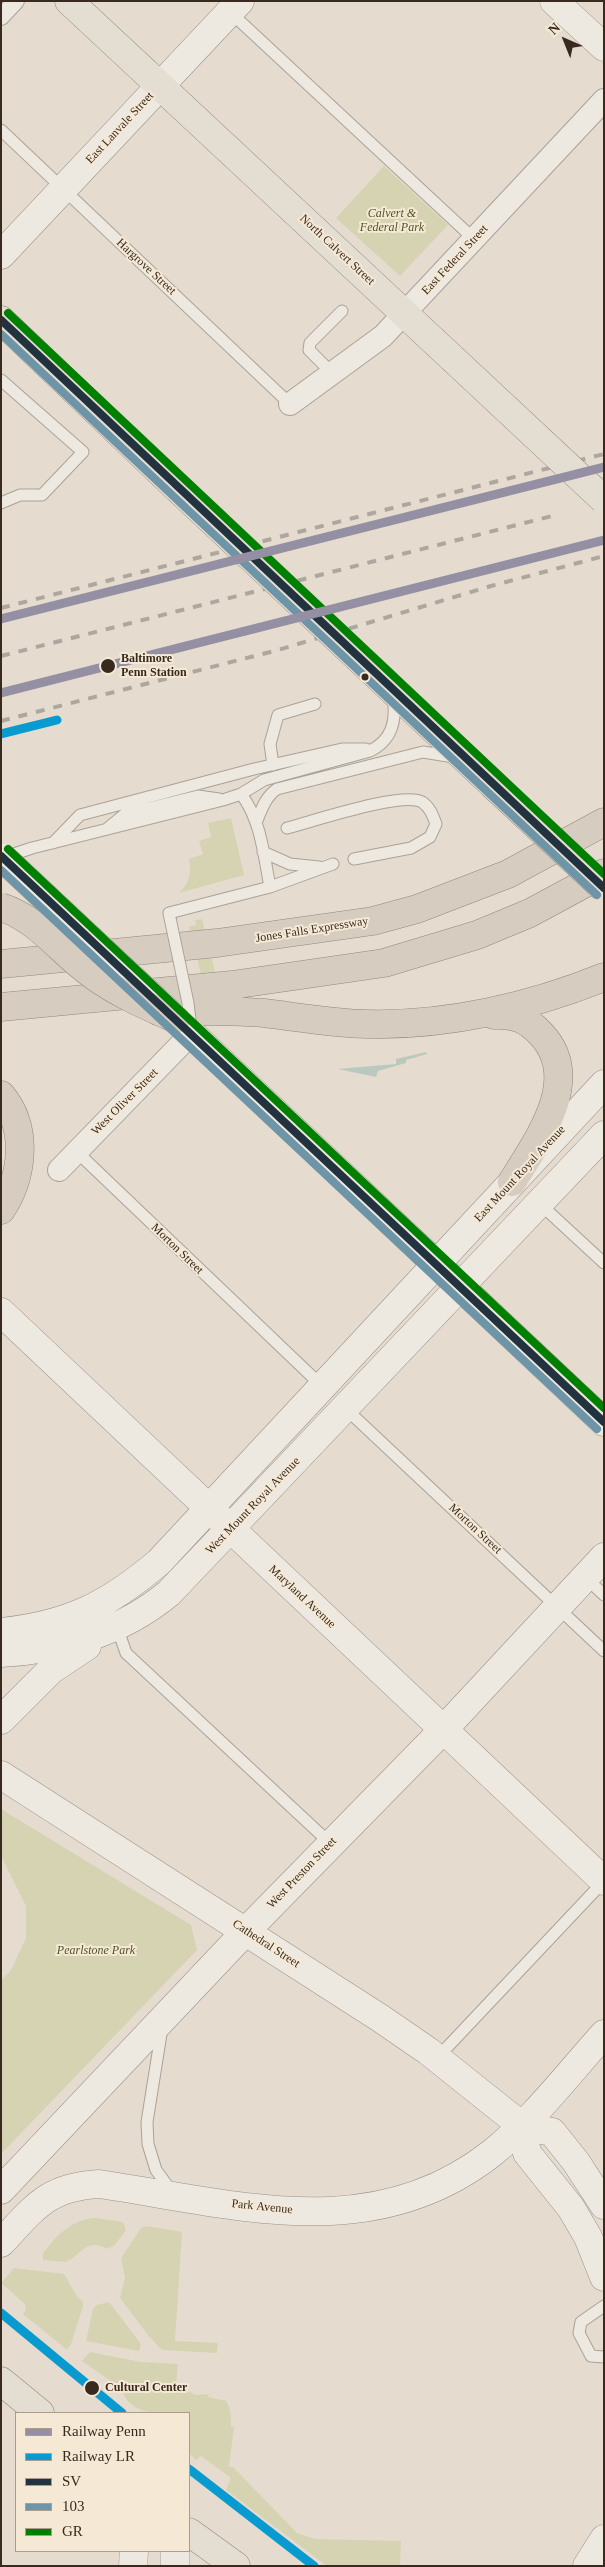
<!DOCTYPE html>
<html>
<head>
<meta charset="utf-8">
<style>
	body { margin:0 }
	#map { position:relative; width:605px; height:2567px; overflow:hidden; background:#e5dccf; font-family:Georgia,serif }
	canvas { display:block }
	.frame { position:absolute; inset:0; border:2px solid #392a1f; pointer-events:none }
	.legend { position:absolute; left:15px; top:2412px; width:175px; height:140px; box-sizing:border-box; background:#f5e9d6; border:1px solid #aa9d8d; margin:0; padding:6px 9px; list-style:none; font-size:15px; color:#392a1f }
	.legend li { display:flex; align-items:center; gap:10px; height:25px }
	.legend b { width:25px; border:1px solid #aa9d8d }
	.north { position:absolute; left:540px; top:15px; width:50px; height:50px; -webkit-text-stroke:4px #f5e9d6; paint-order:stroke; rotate:316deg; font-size:14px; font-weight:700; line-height:20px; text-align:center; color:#392a1f }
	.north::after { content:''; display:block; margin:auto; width:18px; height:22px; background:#392a1f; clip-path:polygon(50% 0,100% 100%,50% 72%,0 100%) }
</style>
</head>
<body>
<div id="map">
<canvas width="605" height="2567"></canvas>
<div class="frame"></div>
<ul class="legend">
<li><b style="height:6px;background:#958fa3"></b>Railway Penn</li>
<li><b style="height:6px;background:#099ad0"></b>Railway LR</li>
<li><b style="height:6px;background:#22323f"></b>SV</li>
<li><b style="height:6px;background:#6d95a7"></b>103</li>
<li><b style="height:6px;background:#008000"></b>GR</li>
</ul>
<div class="north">N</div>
</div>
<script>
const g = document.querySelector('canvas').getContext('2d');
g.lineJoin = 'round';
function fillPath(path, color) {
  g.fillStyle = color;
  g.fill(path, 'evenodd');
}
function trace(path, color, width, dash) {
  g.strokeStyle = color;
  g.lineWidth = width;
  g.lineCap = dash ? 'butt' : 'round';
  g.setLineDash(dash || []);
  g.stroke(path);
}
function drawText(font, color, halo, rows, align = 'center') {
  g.font = font + ' Georgia,serif';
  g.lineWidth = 4;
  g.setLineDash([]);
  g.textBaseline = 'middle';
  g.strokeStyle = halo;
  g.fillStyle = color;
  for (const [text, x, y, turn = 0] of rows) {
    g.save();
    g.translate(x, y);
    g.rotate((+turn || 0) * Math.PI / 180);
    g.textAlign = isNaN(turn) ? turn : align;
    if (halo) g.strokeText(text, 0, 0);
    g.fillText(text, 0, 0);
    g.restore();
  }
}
const green = new Path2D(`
	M384,166l64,59 -48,51 -64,-58z
	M231,818l13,57 -65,18c10,-9 13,-21 10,-34l14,-5 -4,-13 12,-4 -3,-14z
	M202,919l25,102 -18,-16 -20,-78 7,-2 -1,-5z
	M1,1809l190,116 6,25 -196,204v-174l10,-10 15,-32v-32l-25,-50z
	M96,2218l27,4 3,8 -12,16 -7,3c-21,-13 -29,10 -42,13l-22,-2v-7c14,-18 29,-34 53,-35z
	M146,2226l36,6 -7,109 43,2 -1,10 -55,-3 -14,-15 -28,-37 5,-20 -4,-20 20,-30z
	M14,2268l50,6c8,11 7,17 19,28v4l-12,38 -4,6 -44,-36 3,-4 -1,-6 -24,-21z
	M109,2302l32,42 -2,7 -53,-10 7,-32 4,-4z
	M90,2352l51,10 37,2 -2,22 20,9 13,-1 -1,3 18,4c6,9 5,16 5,26h3l-5,40h4l64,66 18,6 86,2 -1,25h-73l-101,-76 5,-12 -30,-22 -5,4 -7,-7v-40c-26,0 -59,5 -68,-25l-39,-27z`);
const water = new Path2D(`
	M426,1052l1,2 -21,6v3l-28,8 -2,6 -38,-8 58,-5v-5z`);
const service = new Path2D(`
	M230,12l244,227
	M1,130l289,274
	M333,374l-24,-24 1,-7 32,-32
	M1,380l82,72 -41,43h-22l-19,8
	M273,765l-3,-21 8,-29 37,-11
	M241,794c20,26 23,62 29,93
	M256,823c5,-12 9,-26 21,-34l146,-37 31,5
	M108,828l17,-14 73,-18 21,3
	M287,828c24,-6 116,-37 135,-26 8,5 11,14 14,22l-6,13 -19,11 -57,11
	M53,843l27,-28 174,-46 88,-20h24
	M263,852l27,12 29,3
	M5,857l27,-9 191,-48 18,-6 23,-14 106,-29c22,-11 27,-30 23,-54
	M170,918l-1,-5 101,-26 63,-23
	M76,1151l247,236
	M539,1203l65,60
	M346,1409l258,242
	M585,1577l19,18
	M117,1627l9,26 205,191
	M162,2028l-15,94 1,22 8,26 16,22
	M437,2058l167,-177
	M604,2306l-23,16 -2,11 12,23 13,1`);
const pedestrian = new Path2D(`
	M1,17l15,-16`);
const minor = new Path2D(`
	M290,404l93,-68 221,-236
	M59,1170l132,-136`);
const tertiary = new Path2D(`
	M554,1l50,46
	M133,2566l1,-15
	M175,2566v-15`);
const secondary = new Path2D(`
	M1,255l239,-254
	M176,1019l428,403
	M1,1312l603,569
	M1,1632c68,-7 107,-27 158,-70l445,-478
	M1,1653c61,-3 121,-21 168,-60l435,-458
	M1,1720l50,-50 36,-24
	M1,1775l379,243 48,33 94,75 30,6 24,30 28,43
	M522,2126l5,27 44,55 17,29 16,40
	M1,2190l245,-259 198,-202 160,-172
	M1,2243c34,-36 46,-56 98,-59 136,20 274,63 393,-31 42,-34 76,-79 112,-119
	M587,2566l17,-27`);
const primary = new Path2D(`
	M69,1l383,357
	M1,320l177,169
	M391,689l101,95
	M1,2381l39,32
	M189,2532l47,34`);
const motorway = new Path2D(`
	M1,964l216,-21 156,-22 44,-12 91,-35 96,-52
	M1,1007l231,-22 152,-22 93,-28 53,-22 74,-40
	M158,1011c35,0 71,-1 106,2 34,4 68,10 102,11 80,2 164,-17 238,-47
	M494,1015c21,-1 33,4 47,19 43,45 -4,107 -29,148
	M1,1095c28,33 22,82 0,115`);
const rail = new Path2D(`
	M1,608l603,-154
	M1,656l555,-141
	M1,721l277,-71 213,-64 113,-30`);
const serviceBridge = new Path2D(`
	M170,918l18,85 3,26`);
const secondaryBridge = new Path2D(`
	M3,858l168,157`);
const primaryBridge = new Path2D(`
	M452,358l152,142
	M178,489l213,200
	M492,784l112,104`);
const motorwayBridge = new Path2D(`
	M1,907c38,12 61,47 93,69 25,18 53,30 82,43`);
const bus1 = new Path2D(`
	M1,320l603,568
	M1,856l603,566`);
const bus2 = new Path2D(`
	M1,334l596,561
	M1,870l596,559`);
const bus3 = new Path2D(`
	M8,313l596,561
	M8,849l596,559`);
const rail1 = new Path2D(`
	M1,619l603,-152
	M1,693l603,-153`);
const rail2 = new Path2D(`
	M1,734l56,-14
	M1,2313l121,100
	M189,2469l125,97`);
const markers = [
	[108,666,8,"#392a1f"],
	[365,677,4.5,"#392a1f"],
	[92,2388,8,"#392a1f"]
];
const streetNames = [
	["East Lanvale Street",120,128,-47],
	["North Calvert Street",337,250,43],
	["East Federal Street",455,260,-47],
	["Hargrove Street",146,267,43],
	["Jones Falls Expressway",312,930,-9],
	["West Oliver Street",125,1102,-45],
	["East Mount Royal Avenue",520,1174,-47],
	["Morton Street",177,1249,44],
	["West Mount Royal Avenue",253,1506,-46],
	["Morton Street",475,1529,43],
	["Maryland Avenue",302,1597,43],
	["West Preston Street",302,1873,-46],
	["Cathedral Street",266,1944,33],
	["Park Avenue",262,2207,6]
];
const parkNames = [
	["Calvert &",392,214],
	["Federal Park",392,228],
	["Pearlstone Park",96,1951]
];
const stopNames = [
	["Baltimore",121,659],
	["Penn Station",121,673],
	["Cultural Center",105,2388]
];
fillPath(green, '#d6d3b2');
fillPath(water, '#bac9be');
trace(service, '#aaa298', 13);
trace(pedestrian, '#aaa298', 18);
trace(minor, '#aaa298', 24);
trace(tertiary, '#aaa298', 29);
trace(secondary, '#9a9188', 29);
trace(primary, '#90877f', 29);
trace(motorway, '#90877f', 29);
trace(service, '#ede8e0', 11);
trace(pedestrian, '#ede8e0', 16);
trace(minor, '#ede8e0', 22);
trace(tertiary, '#ede8e0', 28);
trace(secondary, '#ede8e0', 28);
trace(primary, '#e4ddd2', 28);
trace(motorway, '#d7ccc0', 28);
trace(rail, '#ada7a0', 4, [9, 9]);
trace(serviceBridge, '#aaa298', 13, []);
trace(secondaryBridge, '#9a9188', 29, []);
trace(primaryBridge, '#90877f', 29, []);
trace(motorwayBridge, '#90877f', 29, []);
trace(serviceBridge, '#ede8e0', 11);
trace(secondaryBridge, '#ede8e0', 28);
trace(primaryBridge, '#e4ddd2', 28);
trace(motorwayBridge, '#d7ccc0', 28);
trace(bus1, '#22323f', 8);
trace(bus2, '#6d95a7', 8);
trace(bus3, '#008000', 8);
trace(rail1, '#958fa3', 9);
trace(rail2, '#099ad0', 9);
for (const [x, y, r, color] of markers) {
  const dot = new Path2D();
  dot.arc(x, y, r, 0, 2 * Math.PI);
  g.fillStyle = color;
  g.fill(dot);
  trace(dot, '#f5e9d6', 2);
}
drawText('12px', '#392a1f', '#f5e9d6', streetNames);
drawText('italic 12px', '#4e5526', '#f5e9d6', parkNames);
drawText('bold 12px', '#392a1f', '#f5e9d6', stopNames, 'left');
</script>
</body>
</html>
